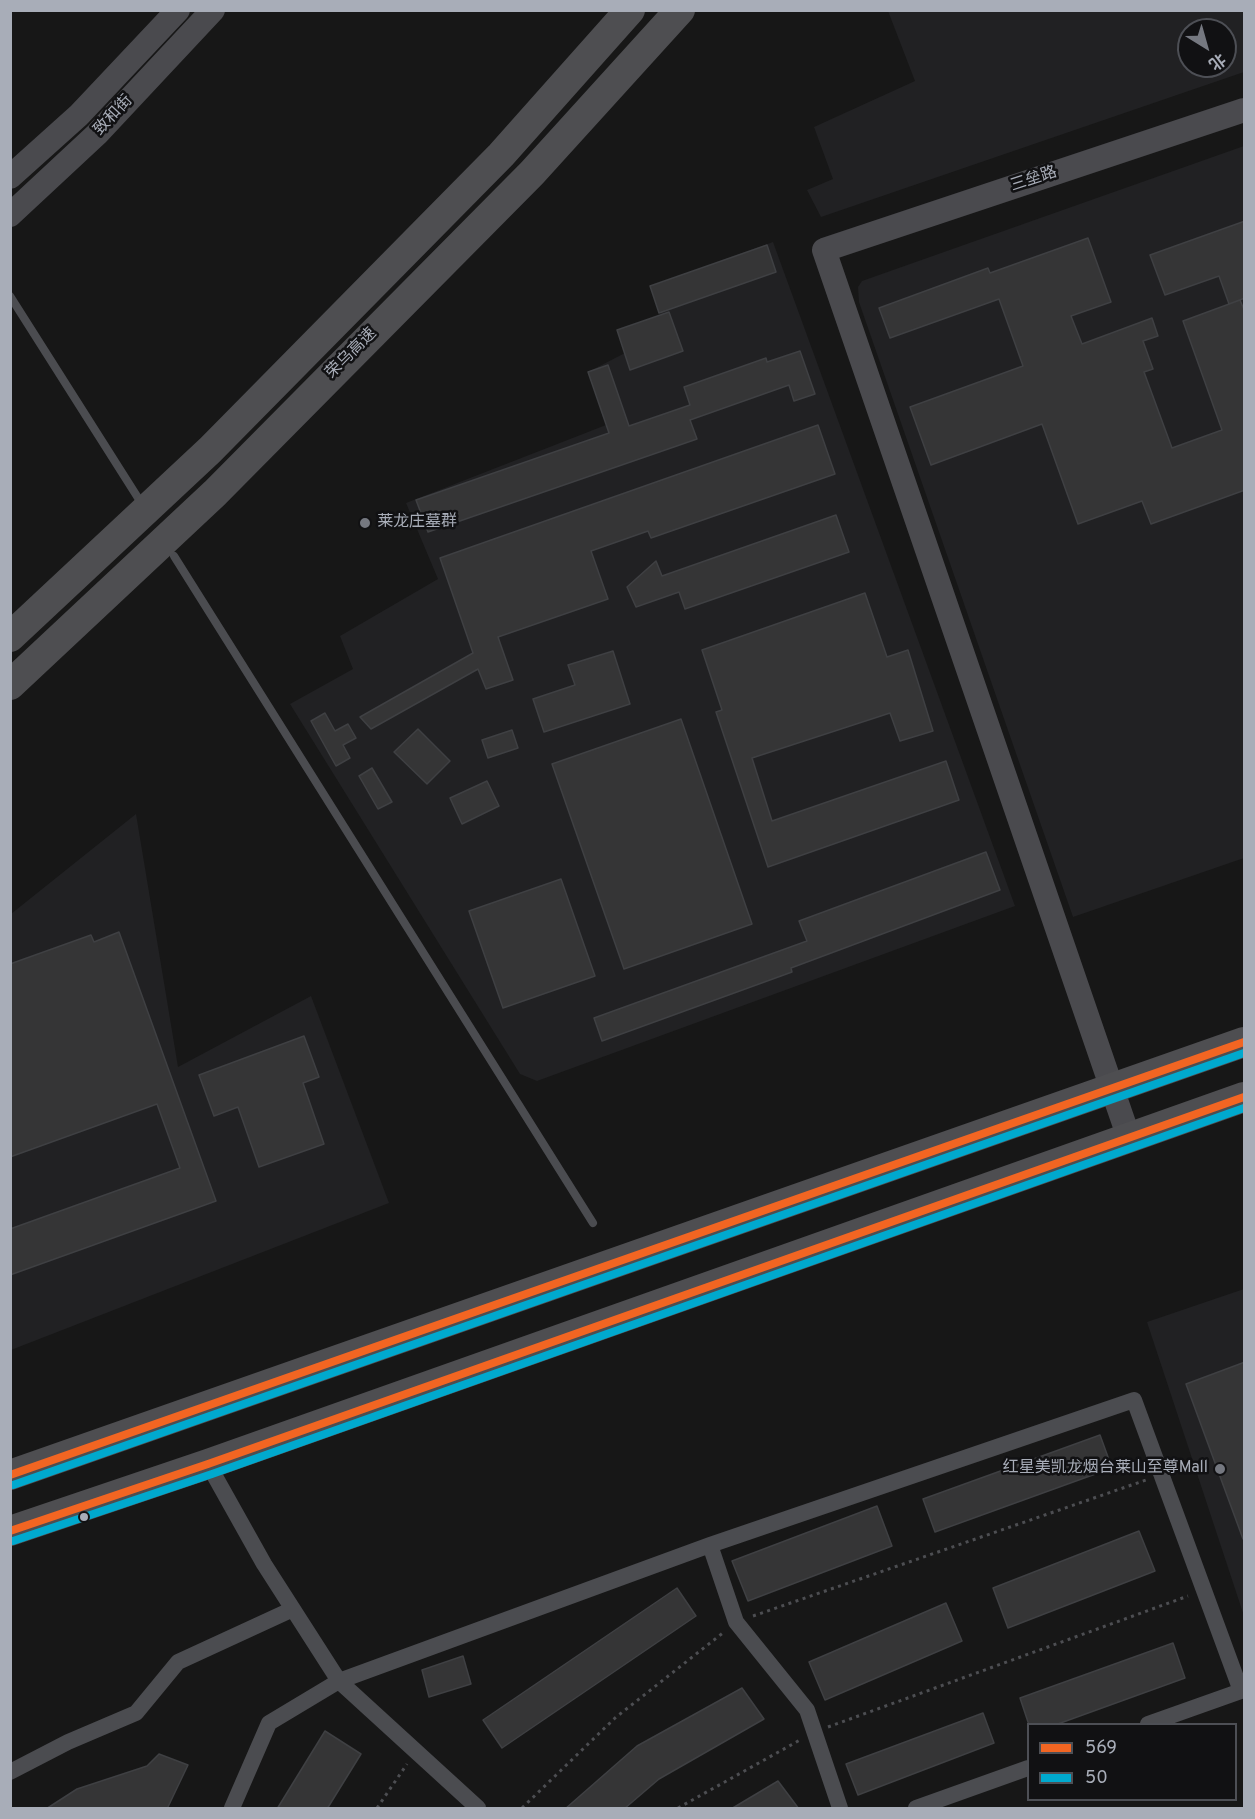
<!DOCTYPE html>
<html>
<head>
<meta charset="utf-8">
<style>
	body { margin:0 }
	#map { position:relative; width:1255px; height:1819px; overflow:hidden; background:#171717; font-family:Overpass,"Noto Sans SC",sans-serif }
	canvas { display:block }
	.frame { position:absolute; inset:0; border:12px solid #a8adb8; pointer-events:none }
	.legend { position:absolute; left:1027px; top:1723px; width:210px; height:78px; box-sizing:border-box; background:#111113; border:2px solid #4d4f55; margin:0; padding:8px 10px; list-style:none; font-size:18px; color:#a8adb8 }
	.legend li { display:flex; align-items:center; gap:12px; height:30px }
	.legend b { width:30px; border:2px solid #4d4f55 }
	.north { position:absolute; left:1177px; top:18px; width:60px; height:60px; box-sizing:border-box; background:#111113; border:2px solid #4d4f55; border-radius:50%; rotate:143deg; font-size:16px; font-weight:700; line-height:24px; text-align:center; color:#a8adb8 }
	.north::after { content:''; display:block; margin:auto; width:21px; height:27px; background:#757880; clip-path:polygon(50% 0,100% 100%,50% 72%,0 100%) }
</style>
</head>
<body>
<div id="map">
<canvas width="1255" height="1819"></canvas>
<div class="frame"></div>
<ul class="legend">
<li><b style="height:8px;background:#f26522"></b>569</li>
<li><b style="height:8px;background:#00a9ce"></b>50</li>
</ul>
<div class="north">北</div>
</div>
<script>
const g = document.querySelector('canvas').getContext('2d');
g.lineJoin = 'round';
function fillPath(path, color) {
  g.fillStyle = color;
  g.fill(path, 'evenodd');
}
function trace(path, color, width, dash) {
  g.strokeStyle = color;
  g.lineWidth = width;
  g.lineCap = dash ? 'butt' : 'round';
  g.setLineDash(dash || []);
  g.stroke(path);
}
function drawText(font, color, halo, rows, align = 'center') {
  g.font = font + ' Overpass,"Noto Sans SC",sans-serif';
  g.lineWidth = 5;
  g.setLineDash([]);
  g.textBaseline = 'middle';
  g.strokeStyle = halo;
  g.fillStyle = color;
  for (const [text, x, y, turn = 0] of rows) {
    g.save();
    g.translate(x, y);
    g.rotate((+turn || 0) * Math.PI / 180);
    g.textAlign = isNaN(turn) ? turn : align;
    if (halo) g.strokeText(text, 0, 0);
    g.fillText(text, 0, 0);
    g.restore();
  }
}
const built = new Path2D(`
	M888,11h356v61l-423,145 -14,-27 26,-11 -19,-52 101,-46zM1189,30h36v36h-36z
	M1244,146v712l-171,59 -214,-615 -1,-15 4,-6z
	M773,242l242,664 -478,175 -17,-7 -230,-370 63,-35 -13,-33 98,-57 -32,-76 200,-78 -18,-53 37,-19 -8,-23 45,-12 -12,-32z
	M136,814l42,253 133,-71 78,207 -378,147v-436z
	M1244,1289v327l-97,-294z`);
const building = new Path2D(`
	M1245,221v77l-16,6 -10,-28 -54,19 -15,-40z
	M1088,238l23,64 -40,14 11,28 70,-26 6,18 -15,5 10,28 -9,3 28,76 50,-18 -39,-109 57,-21 5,12v178l-94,34 -9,-23 -64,23 -36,-100 -111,41 -21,-58 113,-41 -24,-67 -109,39 -11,-30 109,-40 2,5z
	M767,245l9,27 -117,41 -9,-27z
	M669,312l14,39 -53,19 -13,-40z
	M800,351l15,43 -21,7 -5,-16 -99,35 7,19 -269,93 -12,-32 193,-67 -21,-61 20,-7 21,61 61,-21 -6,-18 82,-29 1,4z
	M818,425l17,49 -184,64 -3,-7 -57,20 17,48 -110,38 15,43 -27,9 -8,-20 -107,60 -11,-12 113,-64 -33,-95z
	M836,515l13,37 -164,57 -6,-17 -43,15 -9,-20 29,-26 6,15z
	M865,593l22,64 21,-7 25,81 -33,10 -10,-28 -138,45 20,63 174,-60 13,39 -191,67 -52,-155 6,-2 -20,-60z
	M613,651l17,53 -86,28 -11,-33 42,-14 -7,-20z
	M325,713l10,18 13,-7 8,14 -13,7 7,13 -14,8 -25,-45z
	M681,719l71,205 -128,45 -72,-205z
	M418,729l32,32 -23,23 -33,-32z
	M512,730l6,18 -30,10 -6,-18z
	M372,768l20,34 -14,7 -19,-33z
	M487,781l12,25 -37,18 -12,-26z
	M986,852l14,38 -209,78 1,4 -190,69 -8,-23 213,-77 -8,-20z
	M561,879l34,97 -92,32 -34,-97z
	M119,932l97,269 -206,74v-46l170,-61 -23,-64 -147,53v-193l81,-29 3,7z
	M304,1036l15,41 -16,6 21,61 -65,23 -21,-60 -24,9 -15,-41z
	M1245,1362v176l-2,1 -57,-155z
	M1100,1435l12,33 -177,64 -12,-33z
	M877,1506l15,40 -144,55 -16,-40z
	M1139,1531l16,40 -147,57 -15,-40z
	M677,1588l19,28 -194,132 -19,-28z
	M946,1603l16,38 -137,59 -16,-38z
	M1173,1643l12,35 -130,47h-26l-9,-27z
	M463,1656l8,28 -42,13 -7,-27z
	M742,1688l22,31 -105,60 -35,30h-59l72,-63z
	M983,1713l11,30 -136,52 -12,-31z
	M325,1731l36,23 -34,55h-50z
	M159,1754l29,11 -21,44h-121l31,-20 70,-23z
	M778,1781l21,28h-68z`);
const path = new Path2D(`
	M753,1616l393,-136
	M828,1727l360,-131
	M377,1808l30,-44
	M522,1808l93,-90 109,-86
	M678,1808l122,-68`);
const lane = new Path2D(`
	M10,296l130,205
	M174,556l419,667`);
const street = new Path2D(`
	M208,1464l56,100 75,117 139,127
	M710,1545l26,77 71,88 33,98
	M10,1772l58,-30 68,-29 42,-51 115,-53
	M232,1808l37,-85 70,-42 371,-136 424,-145 107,291 -93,33
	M916,1808l112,-40`);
const secondary = new Path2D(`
	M10,177l69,-62 99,-105
	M10,215l87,-81 116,-124
	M1129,1138l-305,-888 420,-140`);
const highway = new Path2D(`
	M10,637l200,-187 291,-295 129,-145
	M10,685l205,-192 317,-320 148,-163
	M10,1475l1234,-433
	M10,1531l198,-67 1036,-367`);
const bus1 = new Path2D(`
	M10,1475l1234,-433
	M10,1531l198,-67 1036,-367`);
const bus2 = new Path2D(`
	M13,1485l1231,-432
	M13,1541l199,-67 1032,-366`);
const markers = [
	[365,523,6,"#757880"],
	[1220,1469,6,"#757880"],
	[84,1517,5,"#a8adb8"]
];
const streetNames = [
	["致和街",114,116,-47],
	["三垒路",1034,180,-18],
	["荣乌高速",352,354,-45]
];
const poiNames = [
	["莱龙庄墓群",377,523],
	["红星美凯龙烟台莱山至尊Mall",1208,1469,"right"]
];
fillPath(built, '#212123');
fillPath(building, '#353536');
trace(building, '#3f4043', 1.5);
trace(path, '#4d4e52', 3, [3, 4.5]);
trace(lane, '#4b4c50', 8);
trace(street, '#4b4c50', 16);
trace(secondary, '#4a4a4e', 24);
trace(highway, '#4e4e51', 30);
trace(bus1, '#f26522', 8);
trace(bus2, '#00a9ce', 8);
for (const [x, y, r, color] of markers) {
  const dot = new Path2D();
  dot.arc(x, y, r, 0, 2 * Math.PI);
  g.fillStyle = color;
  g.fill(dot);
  trace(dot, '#111113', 2);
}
drawText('16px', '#a8adb8', '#111113', streetNames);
drawText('16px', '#a8adb8', '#111113', poiNames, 'left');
</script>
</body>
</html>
